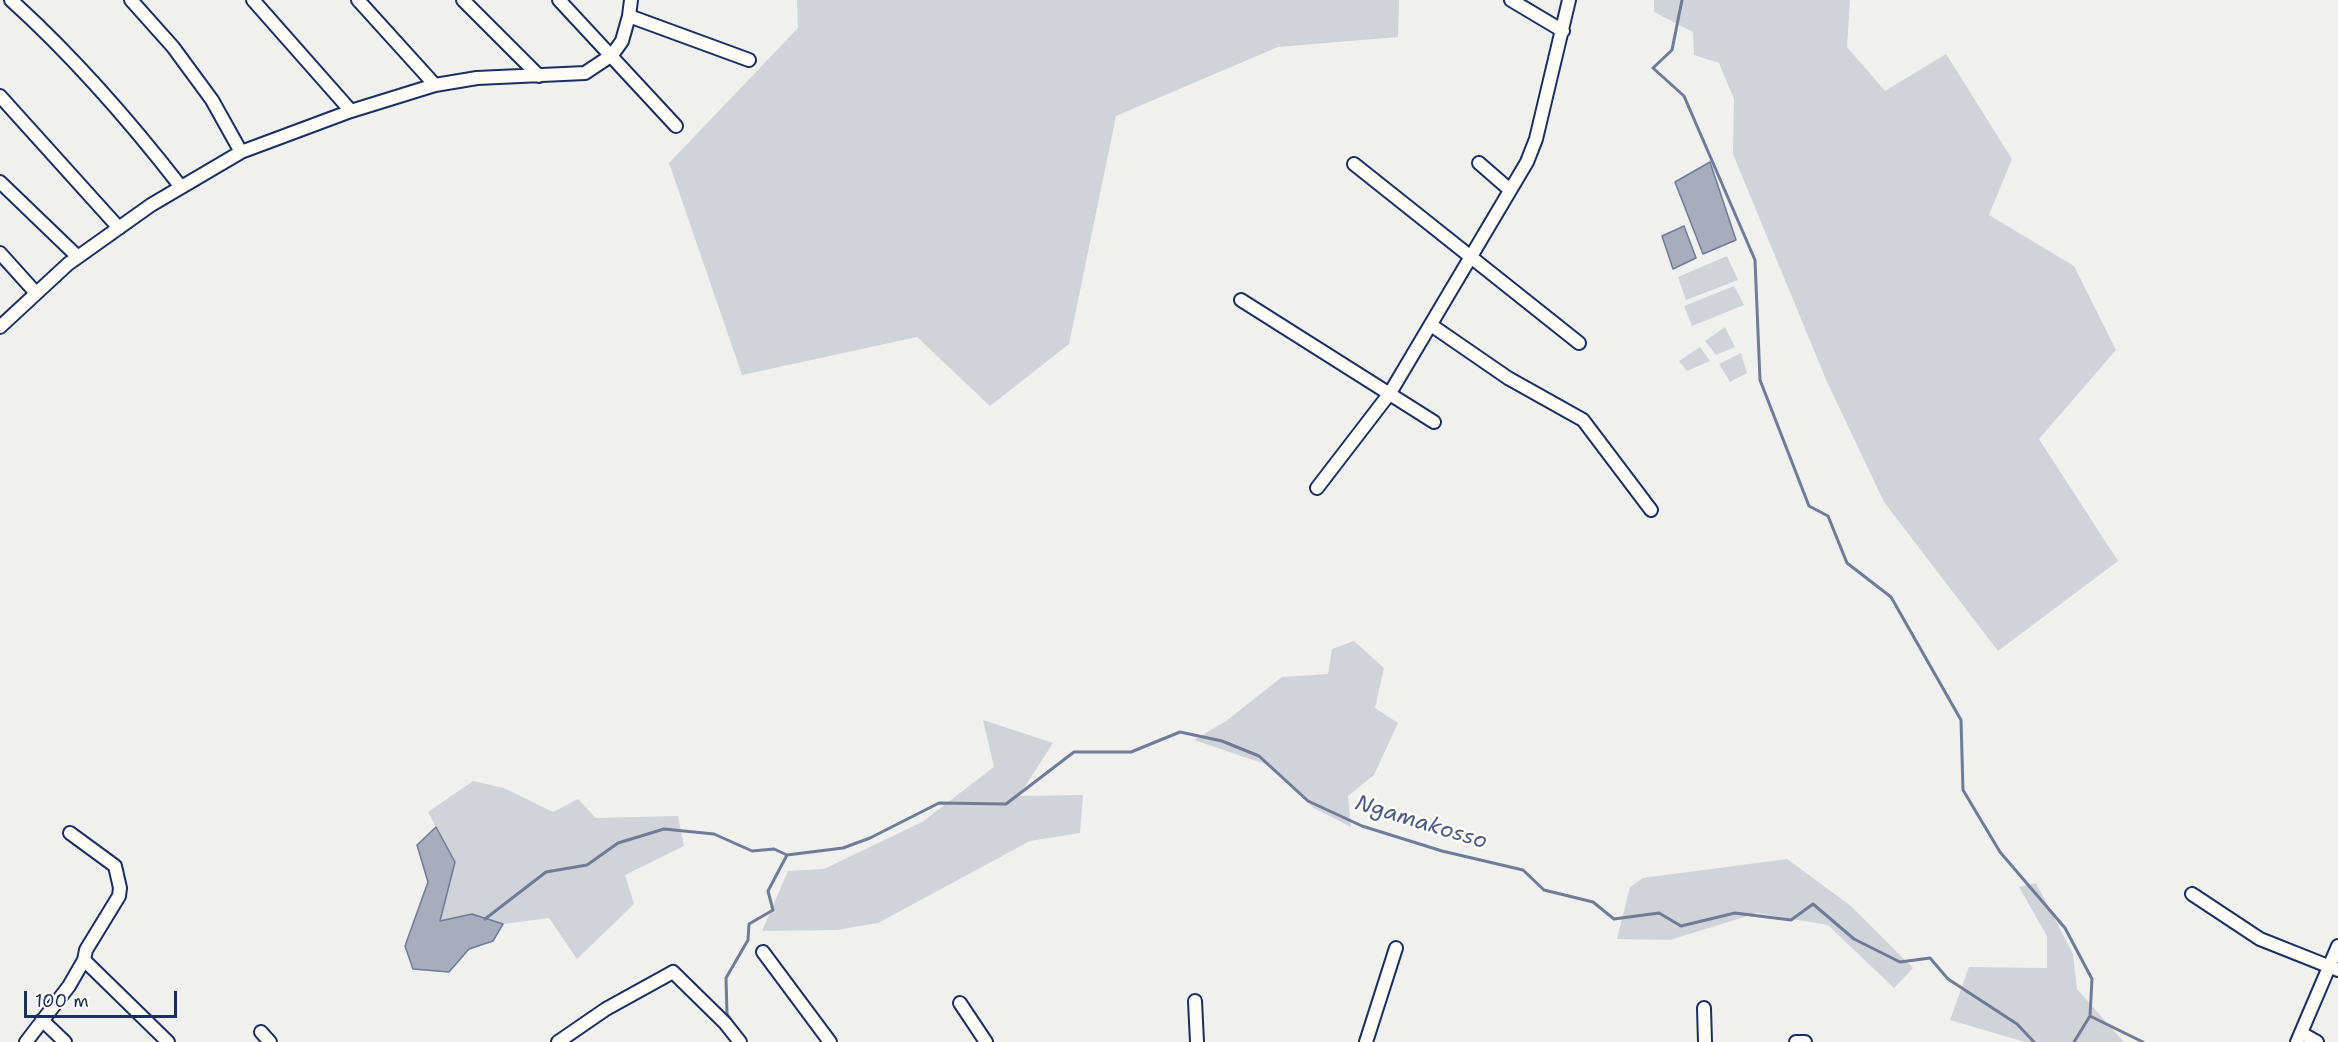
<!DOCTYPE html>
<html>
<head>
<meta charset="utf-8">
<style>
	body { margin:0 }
	#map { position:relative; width:2338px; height:1042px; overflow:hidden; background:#f0f0ee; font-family:"Shantell Sans",sans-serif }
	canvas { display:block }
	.scale { position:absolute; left:24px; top:991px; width:153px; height:27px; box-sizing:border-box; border:3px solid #1b2f5e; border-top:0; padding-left:8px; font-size:18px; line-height:21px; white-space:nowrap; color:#1b2f5e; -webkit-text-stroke:4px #fdfcf7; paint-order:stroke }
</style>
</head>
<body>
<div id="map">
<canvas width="2338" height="1042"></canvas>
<div class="scale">100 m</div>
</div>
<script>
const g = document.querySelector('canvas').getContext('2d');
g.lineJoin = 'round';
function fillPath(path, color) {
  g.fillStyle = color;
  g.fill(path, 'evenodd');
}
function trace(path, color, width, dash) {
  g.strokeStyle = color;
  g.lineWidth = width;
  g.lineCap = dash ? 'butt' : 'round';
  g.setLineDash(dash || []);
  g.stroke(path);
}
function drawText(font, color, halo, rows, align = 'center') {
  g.font = font + ' "Shantell Sans",sans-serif';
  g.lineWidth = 5;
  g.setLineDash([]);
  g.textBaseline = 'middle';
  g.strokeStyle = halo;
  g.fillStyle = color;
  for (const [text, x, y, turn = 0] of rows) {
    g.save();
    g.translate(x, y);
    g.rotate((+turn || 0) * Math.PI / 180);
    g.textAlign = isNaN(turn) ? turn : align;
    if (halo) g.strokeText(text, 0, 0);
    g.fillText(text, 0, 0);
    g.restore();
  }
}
const green = new Path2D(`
	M797,0h602l-1,37 -120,10 -162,69 -47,228 -79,62 -73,-69 -175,38 -73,-212 129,-135z
	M1654,0h196l-3,47 38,44 61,-37 66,105 -23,56 85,51 42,84 -77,89 79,122 -120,90 -114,-149 -57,-120 -94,-228 1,-55 -15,-36 -25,-8 -1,-23 -39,-20z
	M1727,256l11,24 -52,20 -8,-23z
	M1734,286l10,19 -52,21 -8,-20z
	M1725,327l10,20 -19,8 -11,-14z
	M1700,347l10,14 -23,10 -8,-10z
	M1741,353l6,20 -17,9 -11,-18z
	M1354,641l30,27 -9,40 23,15 -24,52 -26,21 3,31 -37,-19 -49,-44 -71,-24 32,-19 56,-44 46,-3 4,-25z
	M983,720l70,23 -34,53 64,-1 -3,38 -50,8 -152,82 -41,7 -75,1 26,-60 36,-2 98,-47 72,-55z
	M473,781l31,7 49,24 25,-13 18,19 82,-2 6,30 -59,29 9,29 -57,55 -28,-41 -46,6 -31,-10 -32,8 15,-60 -27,-50z
	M1787,859l64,47 62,62 -19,20 -66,-63 -71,-12 -87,27 -53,-1 13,-52 13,-9z
	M2036,883l37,71 4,35 47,53h-99l-75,-22 19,-53 78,1v-32l-28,-49z`);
const water = new Path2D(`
	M1710,162l26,78 -33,14 -28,-72z
	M1684,226l12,32 -23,11 -11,-33z
	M436,827l19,35 -15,59 32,-7 31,10 -10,17 -24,8 -20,23 -36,-3 -8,-23 23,-64 -11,-37z`);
const stream = new Path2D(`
	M1682,0l-10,50 -19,18 31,28 71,164 5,120 49,126 19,10 19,47 44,34 70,123 2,70 37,62 65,76 27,51 -2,37
	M485,919l61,-47 41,-7 31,-22 46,-14 50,5 38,17 22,-2 13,6 56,-7 27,-10 69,-35 67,1 68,-52h57l49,-20 42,9 37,15 49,45 54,25 80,25 81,19 21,20 49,12 21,17 45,-6 22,13 54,-13 56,7 22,-16 41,35 46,23 30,-4 18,21 69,45 17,18
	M734,1025l-7,-11 -1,-36 22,-38 1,-16 24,-14 -5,-19 19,-36
	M2074,1042l16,-26 53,26`);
const minor = new Path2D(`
	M11,0c63,57 118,120 170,187
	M131,0l42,47 39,53 29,52
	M253,0l98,111
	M358,0l77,85
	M463,0l76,76
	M559,0l117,126
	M1511,0l52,31
	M629,16l120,44
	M0,96l119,132
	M1479,163l31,27
	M1354,164l225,179
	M0,182l78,75
	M0,253l36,40
	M1241,300l193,122
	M1431,325l77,53 75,42 68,90
	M0,327l68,-63 83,-59 90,-53 110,-41 84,-26 42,-7 108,-5 27,-18 10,-14 7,-25 2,-16
	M1317,488l73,-95 137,-231 9,-23 33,-139
	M70,833l45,33 5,22 -1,8 -33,54 -2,10 84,82
	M2192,894l68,45 78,31
	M763,952l67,90
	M1195,1001l2,41
	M960,1003l26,39
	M1704,1008l1,34
	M42,1020l23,22
	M261,1032l9,10
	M2301,1033l16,9
	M26,1042l43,-56 15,-26
	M558,1042l48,-33 67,-37 52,51 15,19
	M1366,1042l30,-94
	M1796,1042h9
	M2297,1042l41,-96`);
const waterNames = [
	["Ngamakosso",1421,823,17]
];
fillPath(green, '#d0d3d8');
fillPath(water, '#a7adbd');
trace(water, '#6f7b97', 1.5);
trace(stream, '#6f7b97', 3);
trace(minor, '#1b2f5e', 16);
trace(minor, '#fdfcf7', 12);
drawText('italic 22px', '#4c5b7f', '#fdfcf7', waterNames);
</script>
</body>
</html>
